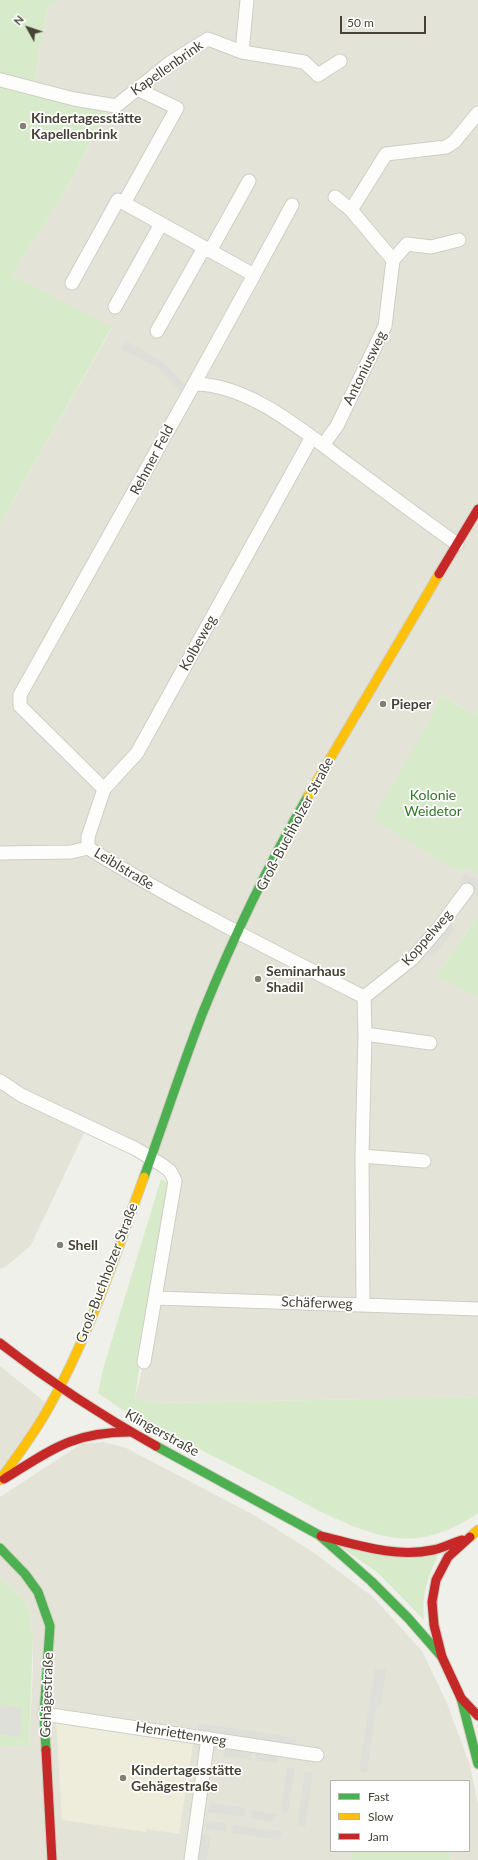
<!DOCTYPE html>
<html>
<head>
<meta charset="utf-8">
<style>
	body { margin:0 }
	#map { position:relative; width:478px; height:1860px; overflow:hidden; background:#f0f0ea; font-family:Lato,sans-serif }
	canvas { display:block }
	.legend { position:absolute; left:330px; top:1780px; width:140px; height:72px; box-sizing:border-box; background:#fff; border:1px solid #b5b4af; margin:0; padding:5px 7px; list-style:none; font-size:12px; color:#464336 }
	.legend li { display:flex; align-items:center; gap:8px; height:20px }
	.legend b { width:20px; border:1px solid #b5b4af }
	.north { position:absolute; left:8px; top:8px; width:40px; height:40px; -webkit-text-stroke:3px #fff; paint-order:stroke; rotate:310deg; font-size:11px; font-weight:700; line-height:16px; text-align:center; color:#464336 }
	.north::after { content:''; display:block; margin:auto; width:14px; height:18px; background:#464336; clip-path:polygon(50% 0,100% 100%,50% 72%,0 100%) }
	.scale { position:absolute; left:340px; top:16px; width:86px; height:18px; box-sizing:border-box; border:2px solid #464336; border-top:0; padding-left:5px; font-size:12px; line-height:14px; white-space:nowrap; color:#464336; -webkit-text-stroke:3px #fff; paint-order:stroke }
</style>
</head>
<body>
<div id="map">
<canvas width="478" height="1860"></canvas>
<ul class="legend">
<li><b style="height:5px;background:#4caf50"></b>Fast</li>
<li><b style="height:5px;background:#ffc107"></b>Slow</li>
<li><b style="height:5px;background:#c62828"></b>Jam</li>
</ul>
<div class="north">N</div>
<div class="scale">50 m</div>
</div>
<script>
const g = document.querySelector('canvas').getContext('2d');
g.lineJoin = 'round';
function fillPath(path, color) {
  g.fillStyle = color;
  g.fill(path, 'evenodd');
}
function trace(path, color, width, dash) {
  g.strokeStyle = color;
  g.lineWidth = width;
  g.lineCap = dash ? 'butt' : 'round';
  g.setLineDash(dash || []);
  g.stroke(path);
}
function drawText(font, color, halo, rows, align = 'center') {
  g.font = font + ' Lato,sans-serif';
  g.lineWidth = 3.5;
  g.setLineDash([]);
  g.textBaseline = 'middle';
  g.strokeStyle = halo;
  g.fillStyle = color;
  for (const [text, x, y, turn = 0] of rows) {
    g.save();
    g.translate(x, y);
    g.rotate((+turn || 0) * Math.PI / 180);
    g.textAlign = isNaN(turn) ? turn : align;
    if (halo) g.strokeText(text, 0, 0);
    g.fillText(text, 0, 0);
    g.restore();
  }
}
const residential = new Path2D(`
	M58,0h420v709l-3,6 -34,-20 -14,30 2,127 32,21 4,-7 13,8v42l-42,60 42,21v400l-323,6 -20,-5 9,-36 26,-191 -83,-44 -56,118 -24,21 -7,3v-745l112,-196 -100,-53 57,-90 43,-84 -78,-16 13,-77z
	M0,1366l50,40 -50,74z
	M104,1442l22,6 128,67 59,37 60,45 49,54 24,50 24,64 8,40v55h-28l1,-9h18v-70h-138v70h21l-1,9h-351v-113l29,-1 4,-77v-33l-6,-34 -27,-24v-81l81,-53z`);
const education = new Path2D(`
	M56,1721l137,22 -14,91 -33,-5v3l-84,-12z`);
const green = new Path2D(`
	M0,0h58l-11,8 -13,77 78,15 -43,85 -57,90 100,52 -112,197z
	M441,695l34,20 3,-6v165l-13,-7 -4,6 -88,-54 54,-94z
	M478,916v81l-42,-21z
	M161,1179l6,3 4,8 -21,101 -15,107 21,5 322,-6v116c-23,16 -53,29 -82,25 -40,-5 -86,-32 -122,-51 -51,-26 -102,-52 -154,-79l-22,-15 5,-24z
	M341,1547l97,8c-11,24 -16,39 -14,65l-46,-47z
	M0,1578l27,24 6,34 -4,110 -29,1z
	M352,1851h99l-1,9h-99z`);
const parking = new Path2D(`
	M126,341l37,21 23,24 -4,7 -24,-25 -37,-19z
	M465,874l13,6v12l-2,3 -17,-12z
	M446,919l9,10 -22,28 -13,-7z
	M375,1668l11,2 -5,35h-4l-10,68 -8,-2z
	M0,1705l22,4 -2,29 -20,-4z
	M199,1723l97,15 -2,10 -97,-16z
	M224,1747l28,5 -1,8 -28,-4z
	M256,1753l22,3 -1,7 -22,-3z
	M287,1767l8,1 -7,45 -7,-1z
	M305,1772l8,1 -8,54 -8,-1z
	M210,1803l35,5 -1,9 -36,-5z
	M252,1810l24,4 -2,8 -23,-4z
	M207,1821l20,3 -1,8 -20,-3z
	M233,1825l49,7 -2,8 -48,-7z
	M202,1834l9,1 -4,25h-9z`);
const street = new Path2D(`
	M242,52l5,-52
	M1,80l73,19 42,7 55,-44 37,-23 34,13 62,10 14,13 22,-14
	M137,89l40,19 -53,95 130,72 -60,109
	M351,210l35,-56 60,-7 8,-5 24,-29
	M210,251l39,-70
	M393,260l14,-16 24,3 28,-7
	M254,275l38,-70
	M72,283l46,-83 6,3
	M115,307l46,-83
	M157,331l47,-83
	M323,445l14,-19 48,-100 8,-66 -42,-50 -16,-13
	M104,789l-84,-83v-11l174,-311c57,0 114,51 158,83 35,26 70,52 105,77
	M88,848v-11l16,-48 33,-36 175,-316
	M0,853l71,-1 17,-4c90,55 183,102 276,149l1,37 -3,122 1,148
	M364,997l48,-38 26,-30 29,-39
	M365,1034l65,9
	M0,1081l21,14 115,54 26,16 8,6 5,10 -31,181
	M362,1156l62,5
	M156,1298l322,11
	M44,1714l273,41
	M191,1860l17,-122`);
const fast = new Path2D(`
	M144,1177c20,-55 38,-111 59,-165 30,-74 65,-147 105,-216
	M156,1446l163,89 52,46 37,37 34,39
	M0,1548l25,26 13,18 12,34 -6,88 2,36
	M461,1698l17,66`);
const slow = new Path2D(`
	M308,796l131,-222
	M0,1480c17,-24 35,-47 49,-73 40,-70 67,-154 95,-230
	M470,1537l8,-7`);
const jam = new Path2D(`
	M439,574l39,-65
	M0,1343c49,38 102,73 156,103
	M4,1479c47,-29 68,-47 126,-47
	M321,1536c37,9 74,22 112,14 10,-2 19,-7 29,-10
	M470,1537l-22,20 -12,23 -4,22 2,23 8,32 19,41 17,18
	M46,1750l6,110`);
const markers = [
	[23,126,4,"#828075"],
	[383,704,4,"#828075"],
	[258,979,4,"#828075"],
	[60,1245,4,"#828075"],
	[123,1778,4,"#828075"]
];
const streetNames = [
	["Kapellenbrink",167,68,-35],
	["Antoniusweg",365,368,-64],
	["Rehmer Feld",152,460,-62],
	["Kolbeweg",198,643,-61],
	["Groß-Buchholzer Straße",295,824,-62],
	["Leiblstraße",124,869,31],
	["Koppelweg",427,938,-49],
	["Groß-Buchholzer Straße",107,1273,-69],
	["Schäferweg",317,1303,2],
	["Klingerstraße",162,1433,29],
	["Gehägestraße",47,1695,-88],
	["Henriettenweg",181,1734,9]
];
const poiNames = [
	["Kindertagesstätte",31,118],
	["Kapellenbrink",31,134],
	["Pieper",391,704],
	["Seminarhaus",266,971],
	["Shadil",266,987],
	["Shell",68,1245],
	["Kindertagesstätte",131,1770],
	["Gehägestraße",131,1786]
];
const parkNames = [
	["Kolonie",433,795],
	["Weidetor",433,811]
];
fillPath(residential, '#e4e3d7');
fillPath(education, '#eeeddc');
fillPath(green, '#d7ebca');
fillPath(parking, '#dfdfda');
trace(street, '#cecec7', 15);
trace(fast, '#d0cec1', 11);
trace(slow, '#d0cec1', 11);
trace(jam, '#d0cec1', 11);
trace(street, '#fdfdfc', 13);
trace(fast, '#4caf50', 9);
trace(slow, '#ffc107', 9);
trace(jam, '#c62828', 9);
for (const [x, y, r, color] of markers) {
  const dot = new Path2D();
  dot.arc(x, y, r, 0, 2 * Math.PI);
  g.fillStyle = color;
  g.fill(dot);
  trace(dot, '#fff', 1.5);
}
drawText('14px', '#464336', '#fff', streetNames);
drawText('bold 14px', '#464336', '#fff', poiNames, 'left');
drawText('14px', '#367829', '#fff', parkNames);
</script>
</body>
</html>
